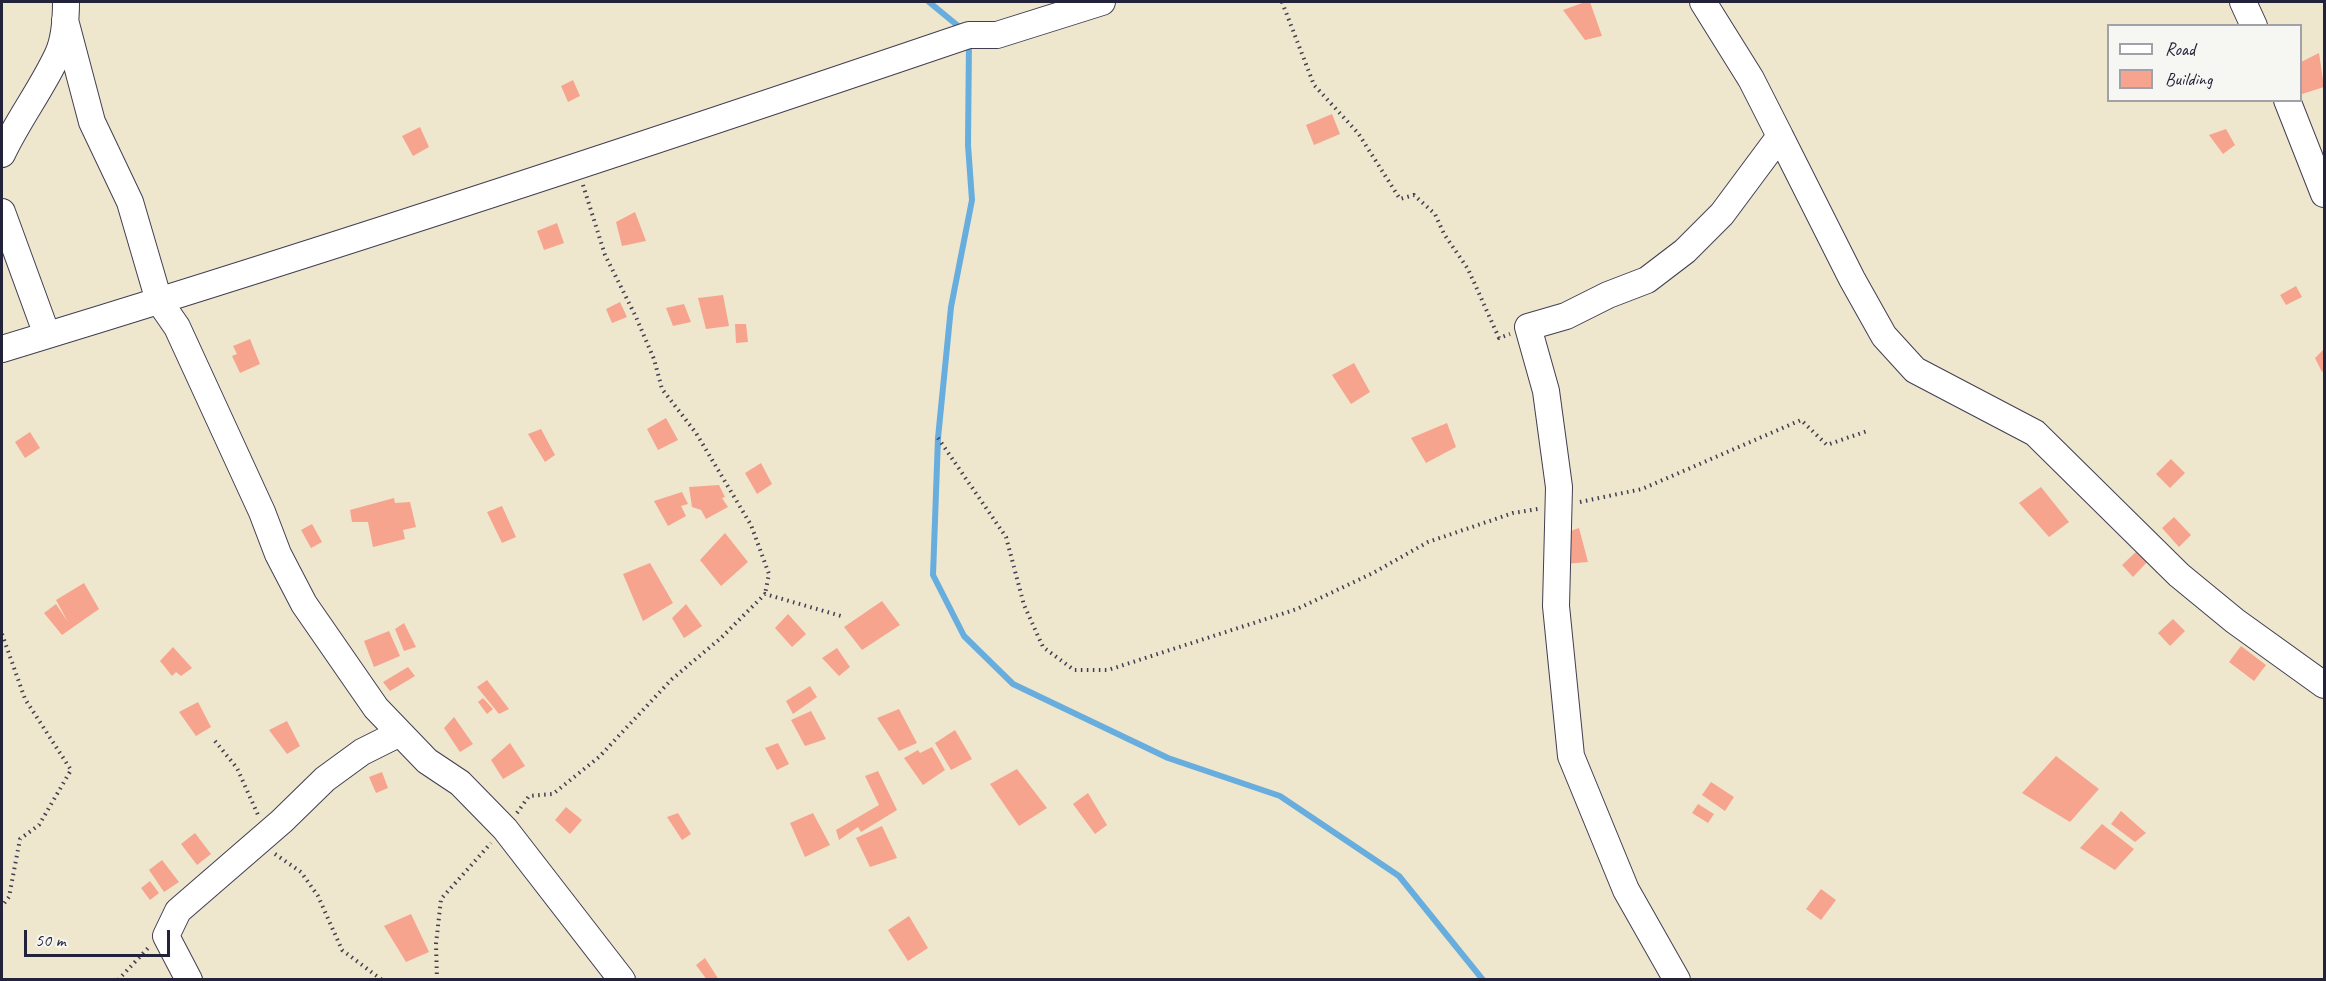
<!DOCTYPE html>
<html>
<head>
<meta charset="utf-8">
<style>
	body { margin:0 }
	#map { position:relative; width:2326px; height:981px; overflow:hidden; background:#efe6ce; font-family:Caveat,sans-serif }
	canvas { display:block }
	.frame { position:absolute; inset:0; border:3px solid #22223b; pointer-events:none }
	.legend { position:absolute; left:2107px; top:24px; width:195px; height:78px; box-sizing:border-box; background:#f6f6f2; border:2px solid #a1a1a9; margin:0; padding:8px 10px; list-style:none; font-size:18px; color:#22223b }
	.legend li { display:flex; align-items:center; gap:12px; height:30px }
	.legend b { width:30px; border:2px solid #a1a1a9 }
	.scale { position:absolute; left:24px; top:930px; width:146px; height:27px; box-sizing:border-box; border:3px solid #22223b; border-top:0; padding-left:8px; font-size:18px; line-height:21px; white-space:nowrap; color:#22223b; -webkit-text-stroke:4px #f6f6f2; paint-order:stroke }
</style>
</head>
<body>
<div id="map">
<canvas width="2326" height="981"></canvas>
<div class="frame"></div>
<ul class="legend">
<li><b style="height:8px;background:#fff"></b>Road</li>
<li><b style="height:16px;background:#f6a48e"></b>Building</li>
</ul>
<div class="scale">50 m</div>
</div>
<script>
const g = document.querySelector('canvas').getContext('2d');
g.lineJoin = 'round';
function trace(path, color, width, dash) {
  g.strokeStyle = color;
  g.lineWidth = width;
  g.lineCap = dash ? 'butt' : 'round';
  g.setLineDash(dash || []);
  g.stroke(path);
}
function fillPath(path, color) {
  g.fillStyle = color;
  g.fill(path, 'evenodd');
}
const stream = new Path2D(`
	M929,2l34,28
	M969,40l-1,105 4,55 -21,107 -13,131 -5,137 31,61 49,48 155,74 112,38 119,80 84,104`);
const building = new Path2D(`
	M1585,2h5l12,34 -17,4 -22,-30z
	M2319,53l5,34 -22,7 -1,-32z
	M573,80l7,16 -12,6 -7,-16z
	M1332,114l8,20 -26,11 -8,-20z
	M420,127l9,20 -16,9 -11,-20z
	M2226,129l9,16 -12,9 -14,-19z
	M635,212l11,29 -24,5 -6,-24z
	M557,223l7,20 -20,7 -7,-19z
	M2296,286l6,11 -16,8 -6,-10z
	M723,295l6,31 -23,3 -8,-31z
	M620,302l7,15 -15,6 -6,-14z
	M684,304l7,18 -18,4 -7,-18z
	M735,324h11l2,18 -12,1z
	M250,339l10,25 -20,9 -8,-17 5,-2 -4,-8z
	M2324,349v21l-2,2 -7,-14z
	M1354,363l16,29 -19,12 -19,-29z
	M666,418l12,22 -20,10 -11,-21z
	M1447,423l9,24 -30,16 -15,-25z
	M541,429l14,26 -10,7 -17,-28z
	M30,432l10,16 -15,10 -10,-16z
	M2171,459l14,14 -15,15 -14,-14z
	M761,463l11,21 -15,10 -12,-21z
	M719,485l6,12 -3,1 6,9 -22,12 -5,-9 -9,-3 -3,-20z
	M2041,487l28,35 -20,15 -30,-34z
	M682,492l6,12 -7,2 5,10 -18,10 -14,-25z
	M394,498l1,5 15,-1 6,25 -13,3 2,9 -32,8 -5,-25h-16l-2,-12z
	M502,506l14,31 -14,6 -15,-31z
	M2174,517l17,18 -12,12 -17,-19z
	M312,524l10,18 -11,6 -10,-18z
	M1579,528l9,34 -24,2 -8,-28z
	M725,533l23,29 -27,24 -21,-26z
	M2138,550l10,11 -15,16 -11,-12z
	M650,563l23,40 -30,18 -20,-47z
	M84,583l15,26 -37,26 -18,-22 12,-9 12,18 -12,-22z
	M882,601l18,24 -38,25 -18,-23z
	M686,604l16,22 -18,12 -12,-20z
	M788,614l18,20 -14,13 -17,-19z
	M2173,619l12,12 -15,15 -12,-13z
	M404,623l12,24 -12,4 -9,-22z
	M389,631l11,25 -26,11 -10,-26z
	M2241,646l25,19 -12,16 -25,-19z
	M173,647l19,21 -11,8 -5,-4 -4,4 -12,-15z
	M837,648l13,19 -11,9 -17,-18z
	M408,667l7,9 -25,15 -7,-9z
	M487,680l22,29 -10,5 -22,-27z
	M810,686l7,11 -24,17 -7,-13z
	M483,698l10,11 -6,5 -9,-12z
	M198,702l13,25 -15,9 -17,-24z
	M899,709l18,34 -18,8 -22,-33z
	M811,711l15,28 -21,7 -14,-26z
	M454,717l19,27 -13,8 -16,-24z
	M287,721l13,25 -13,8 -18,-24z
	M955,730l17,29 -21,11 -16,-27z
	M510,743l15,23 -22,13 -12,-19z
	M778,743l11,21 -12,6 -12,-22z
	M932,747l13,23 -22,15 -19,-27 14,-8 2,3z
	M2056,756l43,33 -29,33 -48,-29z
	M1017,769l30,39 -28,18 -29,-42z
	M878,771l19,39 -36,22 -3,-5 -19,13 -3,-10 43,-25 -14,-29z
	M382,772l6,16 -12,5 -7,-16z
	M1711,782l23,15 -9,14 -23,-16z
	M1088,793l19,32 -12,9 -22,-30z
	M1698,804l16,10 -6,9 -16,-10z
	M566,807l16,13 -12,14 -15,-14z
	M2121,811l25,22 -11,9 -24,-18z
	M678,813l13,21 -9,6 -15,-23z
	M813,813l17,32 -25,12 -15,-34z
	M2102,824l32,25 -19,21 -35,-22z
	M882,826l15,32 -27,9 -14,-29z
	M195,833l16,21 -14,11 -16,-21z
	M162,860l17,22 -15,10 -15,-22z
	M150,881l9,12 -9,7 -9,-12z
	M1821,889l15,11 -15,20 -15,-11z
	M411,914l18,38 -23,10 -22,-36z
	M909,916l19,32 -20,13 -20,-31z
	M705,958l14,22h-12l-11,-15z`);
const path = new Path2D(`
	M1282,2l32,83 44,48 42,66 14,-4 21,19 9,20 24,35 31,69 11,-4
	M583,185l22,70 31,62 18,42 8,30 34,44 55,92 18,49 -4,20
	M938,438l68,99 18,68 19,42 31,23h34l189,-61 76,-36 55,-31 85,-29 25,-4
	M1580,502l62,-13 159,-69 26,25 40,-14
	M2,634l23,65 46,71 -32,55 -19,14 -11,58 -7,9
	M215,741l22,27 21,47
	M517,813l12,-17 24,-2 46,-37 73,-78 49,-41 44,-44 76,22
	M275,854l26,18 17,24 24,54 40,30
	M118,980l31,-33
	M437,980l-1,-36 5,-45 50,-56`);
const minor = new Path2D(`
	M2243,2l11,24
	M65,20l27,102 38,80 29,99 18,26 85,185 16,42 26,50 72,104 51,53 33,22 45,46 117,151
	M2287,100l37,94
	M1780,136l72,143 32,57 31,34 120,63 144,142 56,46 89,64
	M2,154c16,-34 39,-64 55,-98 8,-16 9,-36 9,-54
	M2,212l45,123
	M2,349c324,-98 646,-205 967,-314h28l105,-33
	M189,980l-23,-44 12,-25 104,-90 43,-42 37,-27 38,-19
	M1677,980l-51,-90 -55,-134 -15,-150 3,-119 -13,-96 -18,-64 38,-11 42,-21 39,-15 38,-29 37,-37 58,-78 -29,-57 -48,-77`);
trace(stream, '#67adde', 6);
fillPath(building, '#f6a48e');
trace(minor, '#413f51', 28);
trace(path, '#413f51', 4, [1.5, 4.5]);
trace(minor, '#fff', 26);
</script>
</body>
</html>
